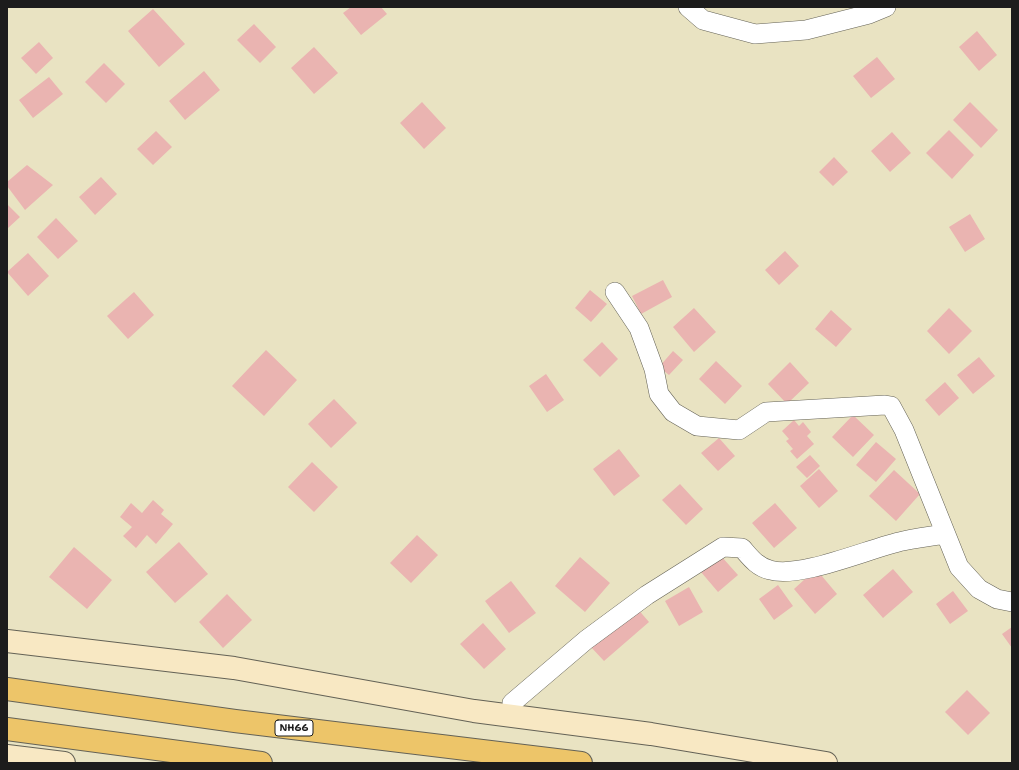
<!DOCTYPE html>
<html>
<head>
<meta charset="utf-8">
<style>
	body { margin:0 }
	#map { position:relative; width:1019px; height:770px; overflow:hidden; background:#e9e3c2; font-family:"Shantell Sans",sans-serif }
	canvas { display:block }
	.frame { position:absolute; inset:0; border:8px solid #1c1c1c; pointer-events:none }
</style>
</head>
<body>
<div id="map">
<canvas width="1019" height="770"></canvas>
<div class="frame"></div>
</div>
<script>
const g = document.querySelector('canvas').getContext('2d');
g.lineJoin = 'round';
function fillPath(path, color) {
  g.fillStyle = color;
  g.fill(path, 'evenodd');
}
function trace(path, color, width, dash) {
  g.strokeStyle = color;
  g.lineWidth = width;
  g.lineCap = dash ? 'butt' : 'round';
  g.setLineDash(dash || []);
  g.stroke(path);
}
function drawText(font, color, halo, rows, align = 'center') {
  g.font = font + ' "Shantell Sans",sans-serif';
  g.lineWidth = 3.5;
  g.setLineDash([]);
  g.textBaseline = 'middle';
  g.strokeStyle = halo;
  g.fillStyle = color;
  for (const [text, x, y, turn = 0] of rows) {
    g.save();
    g.translate(x, y);
    g.rotate((+turn || 0) * Math.PI / 180);
    g.textAlign = isNaN(turn) ? turn : align;
    if (halo) g.strokeText(text, 0, 0);
    g.fillText(text, 0, 0);
    g.restore();
  }
}
const building = new Path2D(`
	M351,7h30l6,7 -26,21 -18,-22z
	M153,9l32,35 -26,23 -31,-36z
	M254,24l22,23 -16,16 -23,-23z
	M977,31l20,24 -18,16 -20,-24z
	M39,42l14,16 -17,16 -15,-16z
	M314,47l24,26 -24,21 -23,-26z
	M877,57l18,22 -24,19 -18,-22z
	M104,63l21,21 -19,19 -21,-21z
	M204,71l16,19 -35,30 -16,-19z
	M49,77l14,17 -30,24 -14,-18z
	M422,102l24,26 -22,21 -24,-26z
	M970,102l28,28 -17,18 -28,-28z
	M949,130l25,25 -22,24 -26,-26z
	M156,131l16,16 -19,18 -16,-16z
	M892,132l19,21 -21,19 -19,-21z
	M834,157l14,15 -15,14 -14,-14z
	M27,165l26,20 -28,25 -18,-24v-4z
	M101,177l16,17 -22,21 -16,-18z
	M7,204l13,13 -13,12z
	M970,214l15,25 -20,13 -16,-25z
	M56,218l22,23 -20,18 -21,-22z
	M785,251l14,15 -20,19 -14,-15z
	M28,253l21,23 -21,20 -21,-24z
	M663,280l9,17 -31,17 -9,-18z
	M590,290l17,14 -16,18 -16,-14z
	M134,292l20,23 -26,24 -21,-23z
	M694,308l22,24 -22,20 -21,-25z
	M949,308l23,23 -23,23 -22,-23z
	M831,310l21,19 -16,18 -21,-18z
	M602,342l16,17 -18,18 -17,-17z
	M266,350l31,30 -33,36 -32,-30z
	M673,351l10,9 -14,15 -10,-8z
	M979,357l16,19 -22,18 -16,-19z
	M716,361l26,25 -17,18 -26,-25z
	M790,362l19,21 -22,21 -19,-20z
	M546,374l18,26 -17,12 -18,-26z
	M945,382l14,16 -20,18 -14,-16z
	M334,399l23,24 -26,25 -23,-24z
	M853,415l21,20 -21,22 -21,-20z
	M794,420l5,6 4,-4 8,10 -4,4 7,8 -17,15 -7,-8 3,-2 -7,-8 3,-2 -7,-8z
	M719,438l16,18 -17,15 -17,-18z
	M876,442l20,17 -20,23 -20,-17z
	M619,449l21,27 -26,20 -21,-27z
	M810,455l10,11 -13,12 -11,-11z
	M312,462l26,25 -24,25 -26,-25z
	M819,469l19,22 -19,17 -19,-22z
	M894,470l26,24 -24,27 -27,-25z
	M680,484l23,25 -17,16 -24,-25z
	M153,500l11,10 -3,4 12,10 -17,20 -9,-9 -11,13 -13,-12 9,-9 -12,-10 11,-14 11,10z
	M775,503l22,25 -23,20 -22,-25z
	M417,535l21,20 -27,28 -21,-20z
	M179,542l29,32 -33,29 -29,-31z
	M74,547l38,33 -25,29 -38,-32z
	M721,556l17,19 -20,17 -17,-20z
	M580,557l30,26 -25,29 -30,-26z
	M816,569l21,25 -22,20 -21,-25z
	M893,569l20,23 -30,26 -20,-23z
	M511,581l25,32 -27,20 -24,-32z
	M778,585l15,21 -19,14 -15,-21z
	M689,587l14,25 -24,14 -14,-25z
	M953,591l15,20 -18,13 -14,-20z
	M227,594l25,26 -29,28 -24,-26z
	M636,607l13,15 -45,39 -14,-15z
	M483,623l23,26 -22,20 -24,-25z
	M1012,627v21l-10,-14z
	M967,690l23,23 -22,22 -23,-23z`);
const street = new Path2D(`
	M688,7l15,13 52,14 51,-4 63,-16 17,-7
	M615,292l24,36 15,41 5,25 14,18 24,14 42,4 27,-18 119,-7 6,1 13,24 55,137 20,22 18,10 15,3
	M512,703l74,-63 61,-45 76,-48 19,1c8,9 15,19 28,22 30,9 100,-22 133,-29 14,-3 28,-5 42,-7`);
const secondary = new Path2D(`
	M7,641l227,27 240,43 177,23 175,29
	M7,756l57,7`);
const highway = new Path2D(`
	M7,689l228,32 346,42
	M7,729l254,34`);
const shields = [
	[294,728,38]
];
const shieldNames = [
	["NH66",294,728]
];
fillPath(building, '#eab4b1');
trace(street, '#646256', 20);
trace(secondary, '#646256', 24);
trace(highway, '#646256', 24);
trace(street, '#fff', 19);
trace(secondary, '#f8e8c3', 22);
trace(highway, '#edc569', 22);
for (const [x, y, w] of shields) {
  const box = new Path2D();
  box.roundRect(x - w / 2, y - 8, w, 16, 3);
  g.fillStyle = '#fff';
  g.fill(box);
  trace(box, '#1c1c1c', 1);
}
drawText('bold 10px', '#1c1c1c', null, shieldNames);
</script>
</body>
</html>
